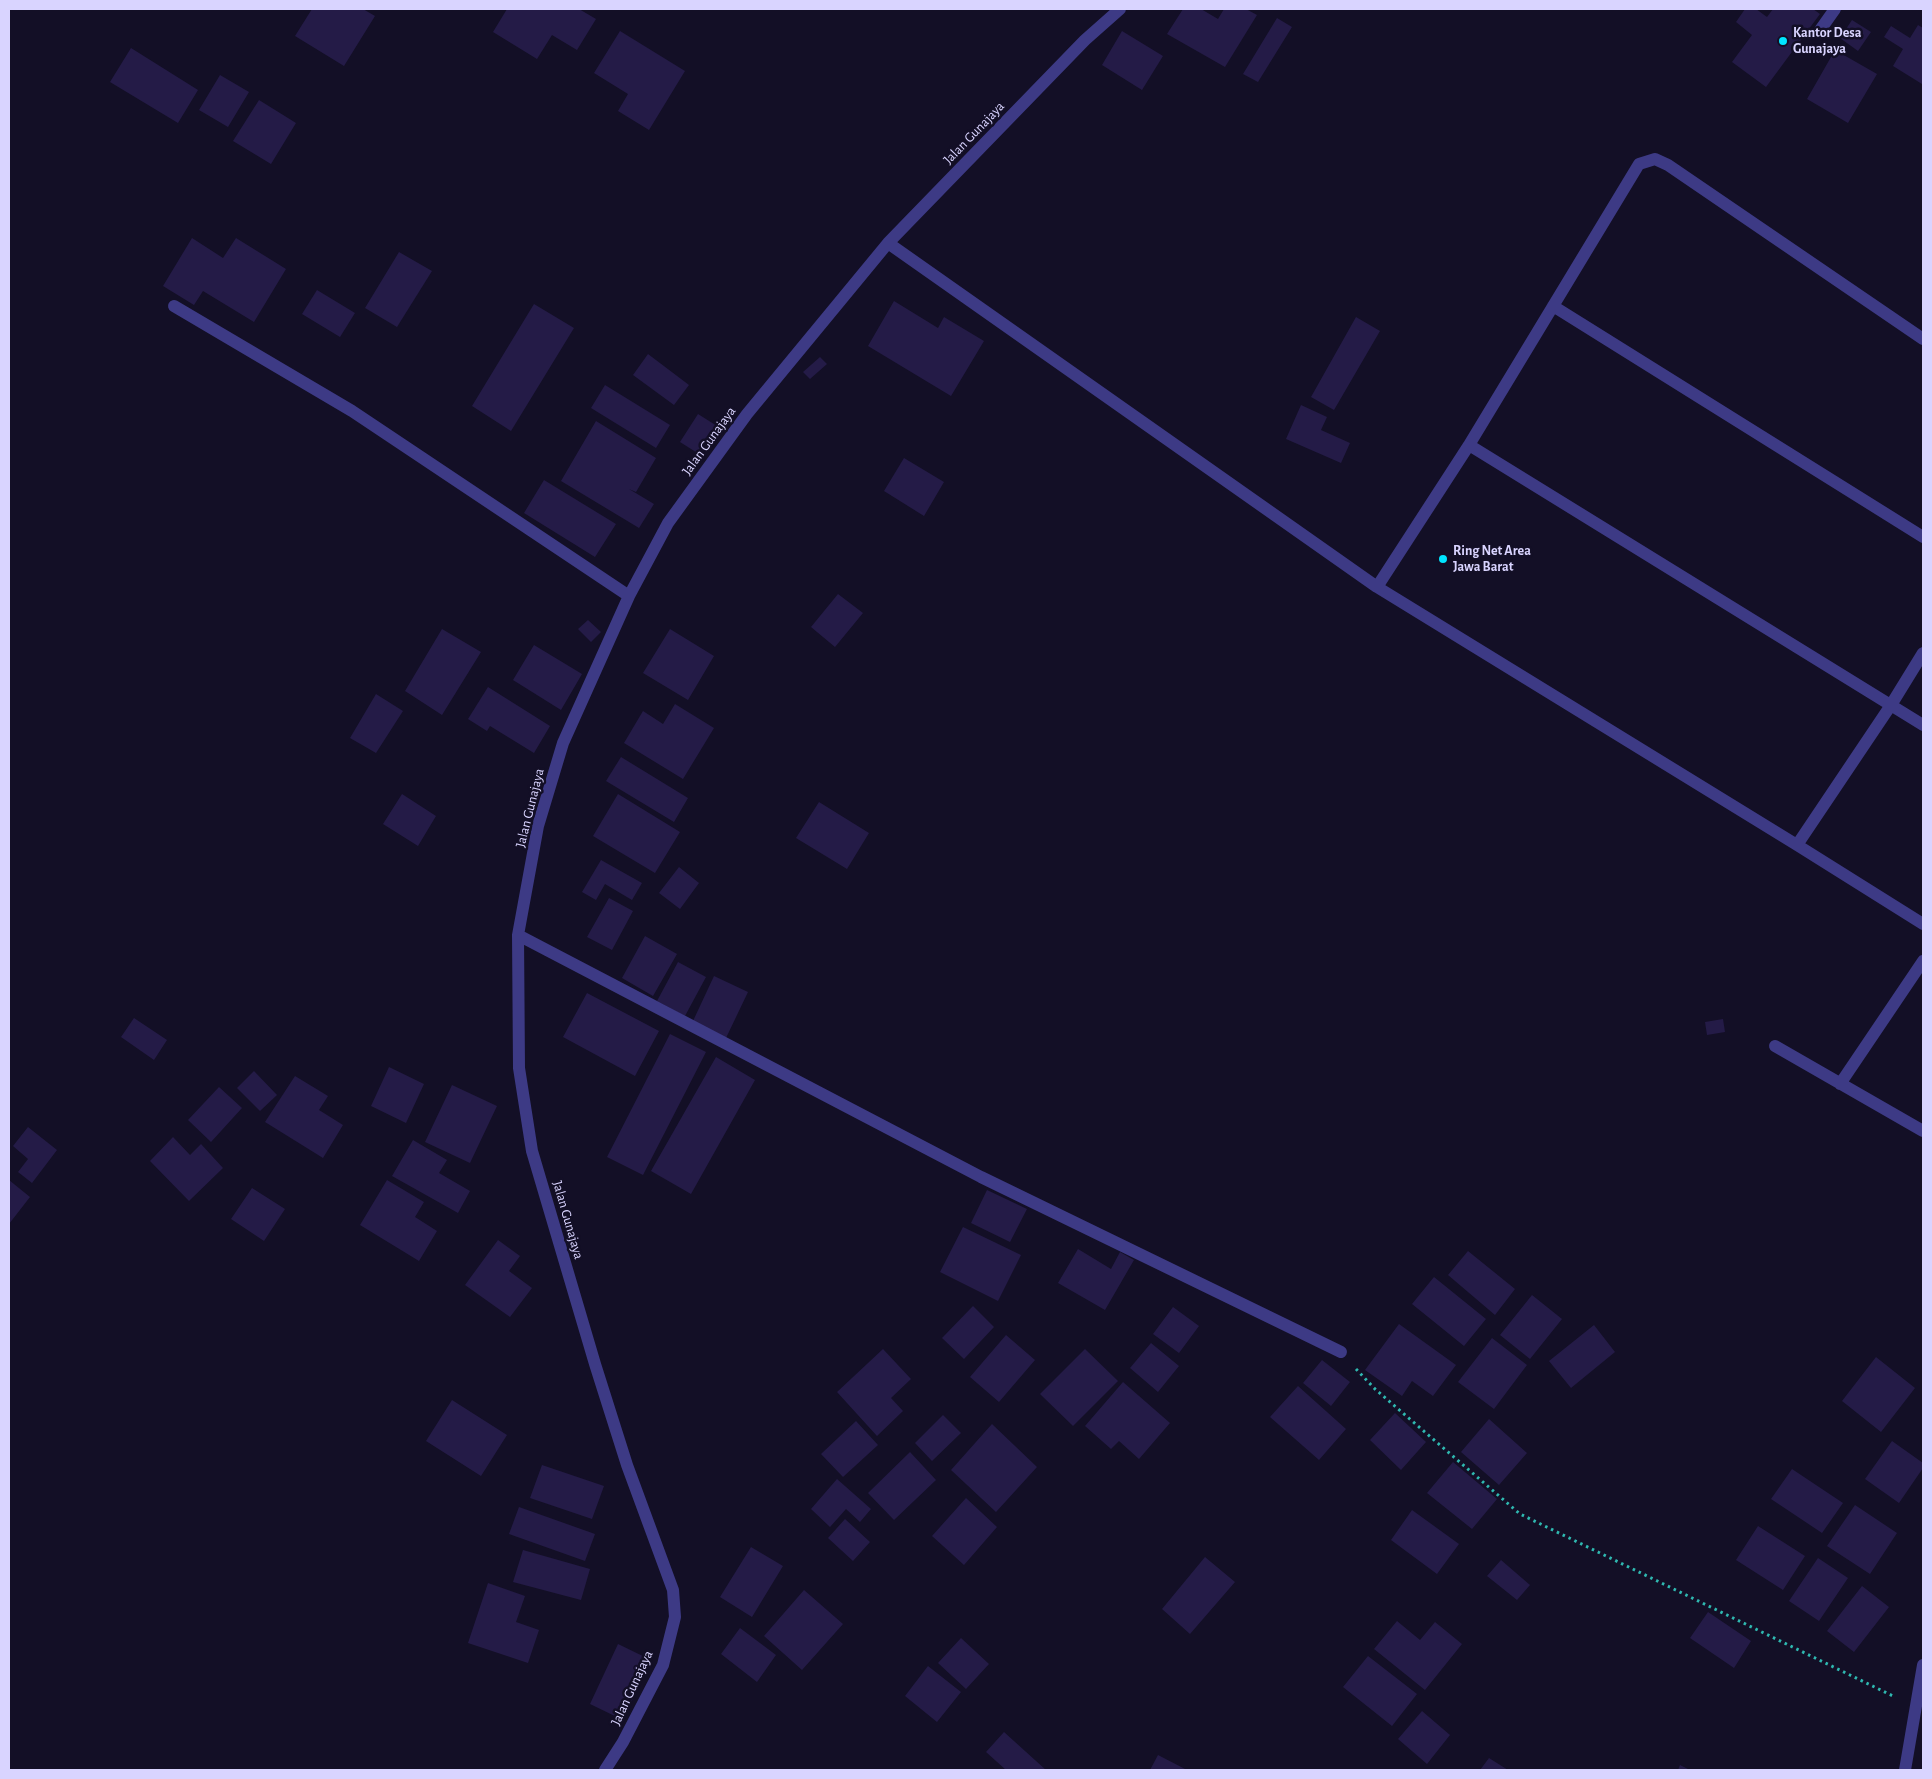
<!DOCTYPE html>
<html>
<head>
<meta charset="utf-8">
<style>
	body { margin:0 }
	#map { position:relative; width:1932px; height:1779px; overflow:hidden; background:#130f26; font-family:"Alegreya Sans",sans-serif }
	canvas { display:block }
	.frame { position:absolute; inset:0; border:10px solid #d9d4ff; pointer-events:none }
</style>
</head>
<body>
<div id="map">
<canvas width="1932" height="1779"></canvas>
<div class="frame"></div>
</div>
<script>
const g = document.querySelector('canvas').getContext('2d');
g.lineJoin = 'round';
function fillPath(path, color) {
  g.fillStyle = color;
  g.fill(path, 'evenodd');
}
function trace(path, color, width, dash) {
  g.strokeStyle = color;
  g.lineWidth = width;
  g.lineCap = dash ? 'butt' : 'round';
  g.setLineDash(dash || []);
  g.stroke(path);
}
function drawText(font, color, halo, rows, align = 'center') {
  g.font = font + ' "Alegreya Sans",sans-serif';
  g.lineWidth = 5;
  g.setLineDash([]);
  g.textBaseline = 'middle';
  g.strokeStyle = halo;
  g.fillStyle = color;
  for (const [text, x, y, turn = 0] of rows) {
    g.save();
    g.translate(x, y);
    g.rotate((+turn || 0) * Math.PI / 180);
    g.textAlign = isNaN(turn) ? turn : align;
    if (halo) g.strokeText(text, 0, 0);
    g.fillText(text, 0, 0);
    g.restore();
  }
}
const building = new Path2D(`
	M312,9h51l12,7 -31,50 -49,-30z
	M507,9h72l17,10 -19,31 -25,-15 -15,24 -44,-27z
	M1183,9h18l17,10 6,-10h22l11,6 -32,52 -58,-33z
	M1745,9h11l11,8 6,-8h40l7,5 -54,73 -34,-25 20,-27 -16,-13z
	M1277,18l15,9 -34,55 -15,-8z
	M1852,20l19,12 -13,19 -18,-13z
	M1918,25l5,3 -1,56 -29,-18 10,-17 -19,-12 7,-11 19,12z
	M620,31l65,40 -36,59 -31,-19 10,-17 -34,-21z
	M1122,31l41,25 -21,34 -40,-25z
	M131,48l67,42 -20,33 -68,-41z
	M1835,50l42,24 -29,49 -41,-24z
	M220,75l29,17 -21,35 -29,-17z
	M259,100l37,23 -25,41 -38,-23z
	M192,238l31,20 13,-20 50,31 -32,53 -51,-31 -9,14 -31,-19z
	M399,252l33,19 -35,56 -32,-19z
	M317,290l38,23 -15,24 -38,-23z
	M894,301l44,27 6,-11 40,24 -33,55 -83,-50z
	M534,304l40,24 -63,103 -39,-25z
	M1356,317l24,14 -46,79 -23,-13z
	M648,354l41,31 -15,20 -41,-30z
	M820,357l7,7 -17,15 -7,-7z
	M605,385l65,40 -14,23 -65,-40z
	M1301,405l26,12 -6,13 29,13 -9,20 -55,-24z
	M698,414l19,12 -18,28 -19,-12z
	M596,421l60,37 -20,34 -7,-3 25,15 -15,24 -78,-47z
	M904,458l40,24 -20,34 -40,-25z
	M544,480l72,44 -21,33 -71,-44z
	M838,594l25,19 -28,34 -24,-20z
	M588,620l13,12 -10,10 -13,-13z
	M442,629l39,23 -39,63 -37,-24z
	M670,629l44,27 -26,44 -45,-27z
	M534,645l48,29 -21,36 -48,-30z
	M488,687l62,39 -16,27 -44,-27 -3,5 -19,-12z
	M376,694l27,17 -27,42 -26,-15z
	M675,704l39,24 -31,51 -59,-36 19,-32 20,13z
	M621,757l67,41 -14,24 -68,-41z
	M402,794l34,22 -18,30 -35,-22z
	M618,794l62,38 -25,41 -62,-37z
	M819,802l50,31 -22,36 -51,-31z
	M601,860l41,23 -10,17 -27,-16 -9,16 -14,-8z
	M679,867l20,16 -19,26 -21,-16z
	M609,898l24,13 -21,39 -25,-13z
	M645,936l32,18 -24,42 -31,-18z
	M678,962l28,15 -21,39 -28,-15z
	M714,976l34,16 -22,46 -33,-17z
	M587,993l72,38 -24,45 -72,-39z
	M134,1018l33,22 -13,20 -33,-23z
	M1723,1019l2,13 -18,3 -2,-13z
	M670,1034l36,18 -63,123 -36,-18z
	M716,1057l39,23 -64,114 -40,-23z
	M389,1067l35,17 -18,39 -35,-17z
	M254,1071l23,24 -17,16 -23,-23z
	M295,1076l33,20 -9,14 24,15 -20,33 -58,-36z
	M452,1085l45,21 -27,57 -45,-21z
	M219,1087l23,21 -31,34 -23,-22z
	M28,1127l29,23 -25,33 -14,-11 10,-13 -15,-13z
	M173,1137l17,18 11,-11 22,24 -34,33 -39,-40z
	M413,1140l34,20 -8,13 31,18 -12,22 -66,-37z
	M9,1180l21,17 -21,27z
	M387,1180l37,22 -9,15 22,14 -18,30 -59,-36z
	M252,1188l33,21 -21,32 -33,-22z
	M987,1190l40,19 -17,33 -39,-19z
	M963,1227l58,28 -23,46 -58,-29z
	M498,1240l22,16 -11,15 23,17 -22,29 -45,-32z
	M1078,1249l33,20 9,-17 14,8 -29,50 -47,-27z
	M1468,1251l47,38 -20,26 -47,-40z
	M1434,1277l52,42 -22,27 -52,-42z
	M1532,1295l30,24 -32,40 -30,-24z
	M973,1306l21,21 -30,32 -22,-21z
	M1173,1307l26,19 -20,27 -26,-19z
	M1399,1324l57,41 -23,31 -21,-15 -10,15 -37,-26z
	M1594,1325l21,27 -44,36 -22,-27z
	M1006,1335l29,25 -36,42 -29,-25z
	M1492,1338l35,27 -33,44 -36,-27z
	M1151,1343l28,23 -21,26 -28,-24z
	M883,1349l28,30 -20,19 12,13 -26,25 -40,-44z
	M1085,1349l33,32 -45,45 -33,-32z
	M1876,1357l39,31 -34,44 -39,-31z
	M1322,1360l28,22 -19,24 -28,-23z
	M1123,1382l47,41 -31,36 -20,-18 -8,8 -26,-23z
	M1298,1386l48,43 -27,31 -49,-43z
	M452,1400l55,35 -26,41 -55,-35z
	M1395,1413l31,29 -25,28 -31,-30z
	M943,1415l18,18 -29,28 -17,-18z
	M1489,1419l38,34 -28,32 -38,-33z
	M856,1421l22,24 -35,32 -22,-23z
	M992,1424l45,43 -41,45 -45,-42z
	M1892,1441l31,22v5l-24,35 -34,-24z
	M910,1452l26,28 -42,40 -26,-27z
	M1453,1462l44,37 -25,30 -45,-36z
	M542,1465l62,21 -12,33 -62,-21z
	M1792,1469l51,34 -21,30 -51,-34z
	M837,1479l34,30 -11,13 -14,-13 -16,18 -19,-18z
	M966,1498l31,29 -33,38 -32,-29z
	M1855,1505l42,28 -27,41 -43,-28z
	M519,1507l76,27 -10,27 -76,-27z
	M1412,1510l47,34 -22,30 -46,-34z
	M845,1519l25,23 -17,19 -25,-23z
	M1758,1526l47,30 -22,34 -47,-30z
	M751,1547l32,19 -31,51 -32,-20z
	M523,1550l67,19 -9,31 -68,-18z
	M1205,1557l30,25 -45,52 -28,-25z
	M1818,1558l30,20 -29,43 -30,-20z
	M1501,1560l29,25 -13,15 -30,-24z
	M488,1583l37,13 -9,26 23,8 -11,33 -60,-20z
	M1862,1586l27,21 -35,45 -27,-21z
	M804,1590l39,34 -41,46 -38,-34z
	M1708,1612l43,29 -17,27 -44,-30z
	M1397,1621l23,19 15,-18 27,22 -37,46 -51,-41z
	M740,1628l36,27 -19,27 -36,-28z
	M961,1638l28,26 -23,25 -28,-26z
	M618,1644l33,16 -28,60 -33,-16z
	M1368,1656l49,38 -25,32 -49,-39z
	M928,1666l33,26 -24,30 -32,-26z
	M1422,1711l28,24 -23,29 -29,-25z
	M1004,1732l42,38h-40l-20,-18z
	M1158,1755l29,15h-37z
	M1489,1758l19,12h-28z
	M1680,1765l10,5h-12z`);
const path = new Path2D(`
	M1356,1369l19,20 145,125 373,182`);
const minor = new Path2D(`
	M1818,33l17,-24
	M888,243l489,344 420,258 126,79
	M174,306l178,105 277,185
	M1553,306l370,231
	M1923,339l-255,-174 -13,-6 -16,5 -170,281 454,280
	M1377,587l92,-142
	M1797,845l94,-140 32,-52
	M518,935l463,242 360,175
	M1775,1046l148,85
	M1840,1084l83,-123
	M605,1770l18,-28 40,-77 12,-48 -2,-27 -46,-125 -32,-101 -63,-213 -13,-83 -1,-133 20,-109 25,-83 66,-147 39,-73 79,-109 141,-171 197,-203 35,-31
	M1905,1770l18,-105`);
const markers = [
	[1783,41,5,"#00e5ff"],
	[1443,559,5,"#00e5ff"]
];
const poiNames = [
	["Kantor Desa",1793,33],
	["Gunajaya",1793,49],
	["Ring Net Area",1453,551],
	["Jawa Barat",1453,567]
];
const streetNames = [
	["Jalan Gunajaya",974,133,-46],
	["Jalan Gunajaya",709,441,-54],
	["Jalan Gunajaya",530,808,-76],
	["Jalan Gunajaya",568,1220,74],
	["Jalan Gunajaya",632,1688,-65]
];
fillPath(building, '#241b47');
trace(path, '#2fb8b0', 3, [2.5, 4]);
trace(minor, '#3d3a85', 12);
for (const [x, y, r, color] of markers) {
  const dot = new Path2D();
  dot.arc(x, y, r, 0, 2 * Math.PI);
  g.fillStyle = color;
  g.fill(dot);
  trace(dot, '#130f26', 2);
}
drawText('bold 14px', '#d9d4ff', '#130f26', poiNames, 'left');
drawText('14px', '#d9d4ff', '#130f26', streetNames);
</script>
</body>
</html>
